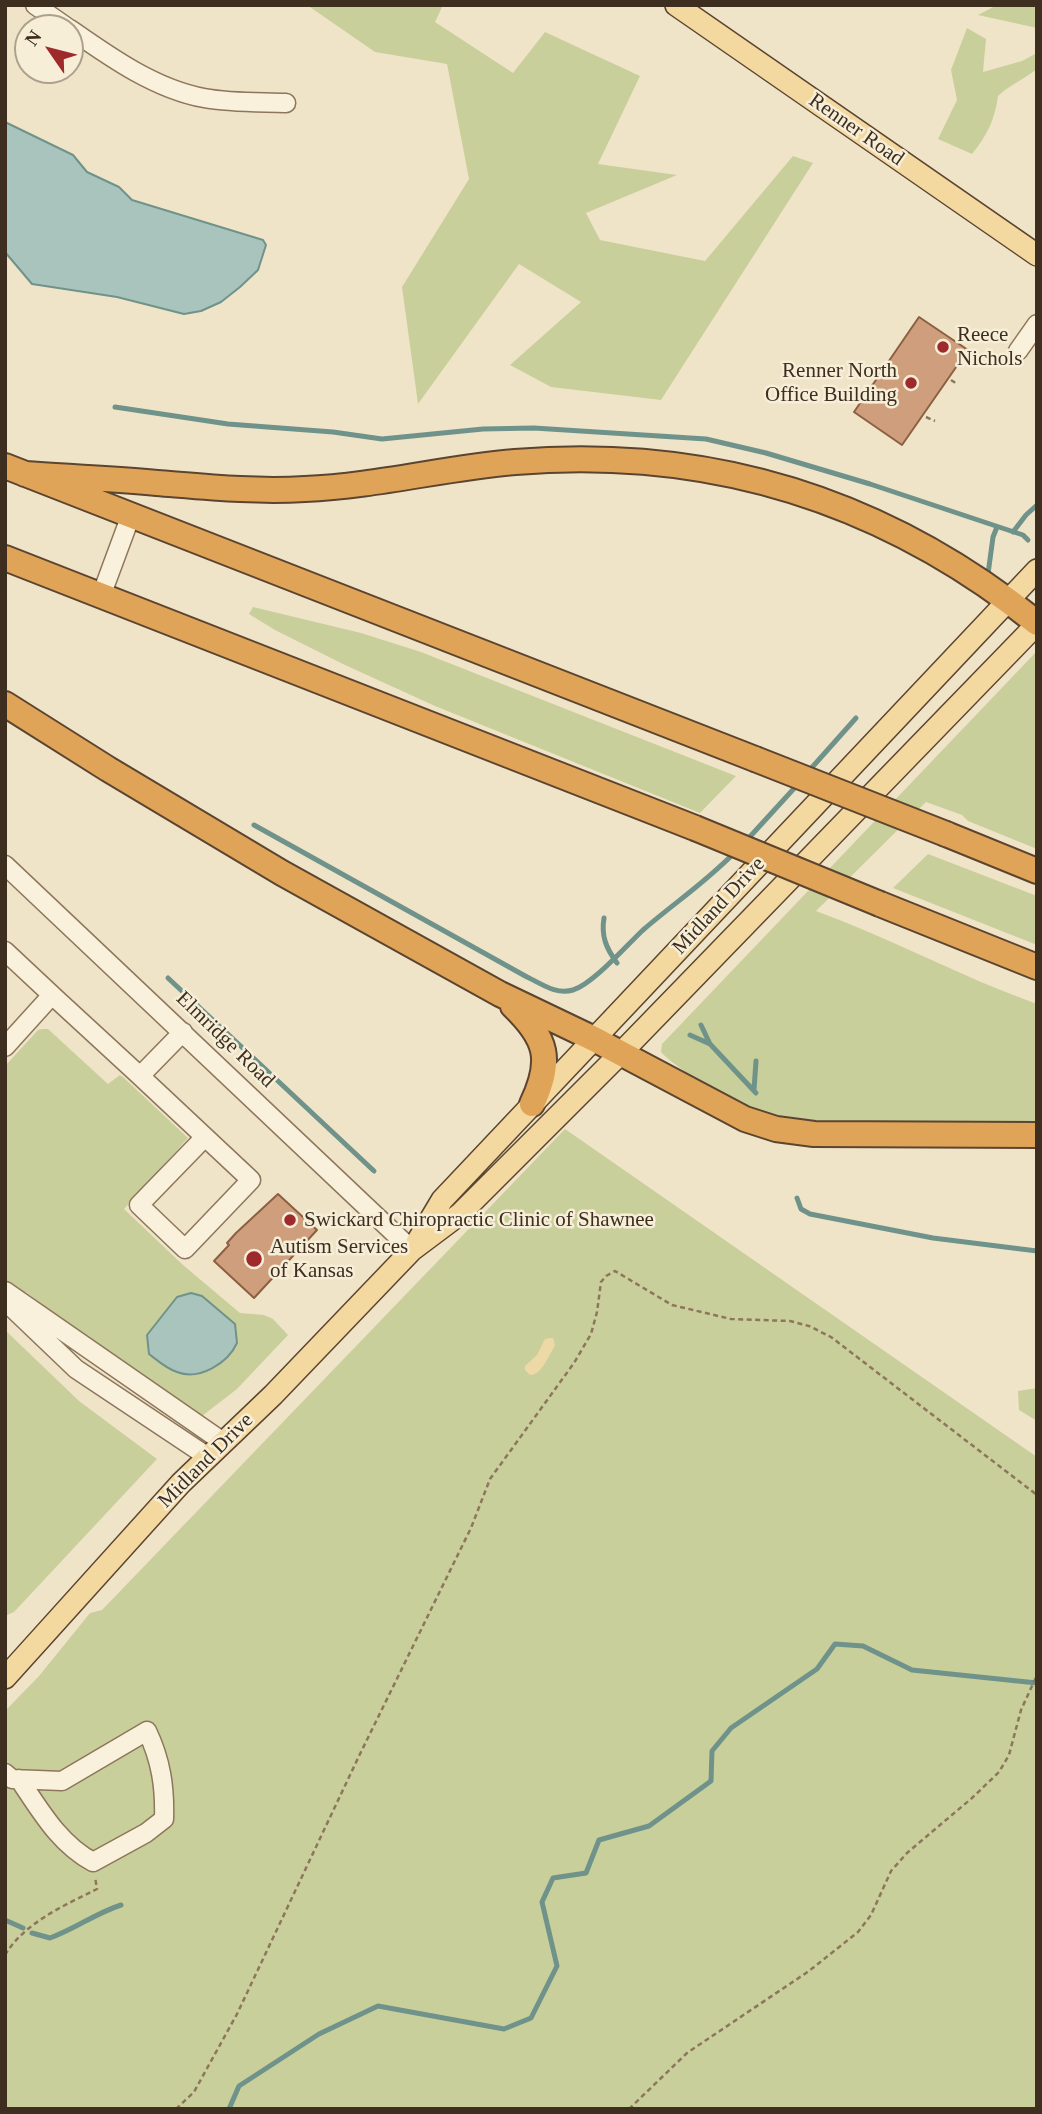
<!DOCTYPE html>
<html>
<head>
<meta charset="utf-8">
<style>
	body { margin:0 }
	#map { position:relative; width:1042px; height:2114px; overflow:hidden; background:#f0e4c8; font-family:"Times New Roman",serif }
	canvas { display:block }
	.frame { position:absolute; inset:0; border:7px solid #3d2e20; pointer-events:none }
	.north { position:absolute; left:14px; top:14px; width:70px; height:70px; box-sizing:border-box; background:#f7eed8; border:2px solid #ada18e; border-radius:50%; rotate:305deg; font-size:19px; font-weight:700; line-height:28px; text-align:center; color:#3d2e20 }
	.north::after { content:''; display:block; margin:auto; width:24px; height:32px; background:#9e2a2b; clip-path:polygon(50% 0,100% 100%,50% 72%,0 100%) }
</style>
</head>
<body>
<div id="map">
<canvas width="1042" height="2114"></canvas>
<div class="frame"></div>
<div class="north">N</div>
</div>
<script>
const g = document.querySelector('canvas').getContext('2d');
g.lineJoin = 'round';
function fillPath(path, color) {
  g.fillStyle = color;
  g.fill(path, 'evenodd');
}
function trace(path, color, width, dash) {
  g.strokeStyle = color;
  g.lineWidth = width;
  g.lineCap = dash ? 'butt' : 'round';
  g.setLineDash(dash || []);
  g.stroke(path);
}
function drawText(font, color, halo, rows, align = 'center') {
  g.font = font + ' "Times New Roman",serif';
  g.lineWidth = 5;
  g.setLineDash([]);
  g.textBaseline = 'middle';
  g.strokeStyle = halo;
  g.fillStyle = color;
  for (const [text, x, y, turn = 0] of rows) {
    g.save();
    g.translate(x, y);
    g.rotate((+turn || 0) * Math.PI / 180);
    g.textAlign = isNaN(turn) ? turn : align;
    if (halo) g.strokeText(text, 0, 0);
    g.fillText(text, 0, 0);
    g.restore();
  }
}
const green = new Path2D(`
	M307,5h136l-8,17 78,51 32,-41 95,44 -42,88 79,11 -91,38 14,27 105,21 88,-105 20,7 -152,237 -110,-13 -41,-22 71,-63 -62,-38 -101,140 -16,-117 67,-108 -22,-115 -72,-12z
	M997,5h40v23l-59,-13z
	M967,28l19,11 -3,33 39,-11 15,-8v16c-13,10 -27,16 -39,27 -3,23 -11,40 -26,58l-34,-15 19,-39 -6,-30z
	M253,607l108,26 60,19 315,124 -36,37 -265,-107 -90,-41 -70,-35 -26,-16z
	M1037,651v198l-69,-28 -6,-6 -36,-13 -110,109c75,27 145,66 221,93v123c-50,-1 -101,-2 -151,-3 -42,-1 -87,1 -128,-12 -28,-8 -69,-36 -92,-55l-5,-5 1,-8z
	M928,854l109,42v49l-144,-57z
	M42,1029h6l60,55 12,-9 4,3 64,60 -64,71 59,56 57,48 24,2 9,4 15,16 -51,54 -35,27 -145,-100 -31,-24h-3l-17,-10 -1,-216 33,-36z
	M565,1129l472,328v652h-1032v-398l34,-35 51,-63 12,-3z
	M5,1330l74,71 78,58 -143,153 -9,4z
	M1037,1388v33l-18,-11 -1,-19z`);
const sand = new Path2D(`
	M550,1338h3l2,8c-7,10 -13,29 -25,29l-5,-5v-4l12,-11 8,-16z`);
const water = new Path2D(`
	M5,122l68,33 14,17 32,15 13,13 131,40 3,5 -8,25 -18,17 -19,15 -20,9 -17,3 -67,-17 -85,-13 -27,-32z
	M191,1293l11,3 33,28 2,19c-9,20 -38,38 -60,29 -10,-3 -19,-11 -28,-18l-2,-19 30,-38z`);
const stream = new Path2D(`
	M115,407l113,17 105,8 49,7 101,-10 51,-1 172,11 60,14 104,31 153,51 5,5
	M1013,532l13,-17 11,-10
	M988,574l5,-37 4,-10
	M807,773l49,-55
	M254,825l273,152c15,7 29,18 46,13 20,-6 54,-45 70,-60 30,-26 63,-48 91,-77
	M746,841l53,-58
	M604,918c-3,18 2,30 13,45
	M168,978l206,193
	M701,1025l9,19
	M690,1035l20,9 46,49
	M754,1090l2,-29
	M797,1198l4,11 9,5 123,24 104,13
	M5,1920l18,8
	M32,1933l18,5c25,-9 46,-25 71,-33
	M229,2109l10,-23 80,-52 59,-28 126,23 27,-11 26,-52 -15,-64 11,-24 33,-5 13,-33 50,-14 62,-45 1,-30 19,-23 86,-59 18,-25 28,2 49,24 125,13`);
const building = new Path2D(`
	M919,317l49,33 -66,95 -48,-33z
	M278,1194l39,36 -63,68 -40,-37 15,-16 -2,-2 9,-10z`);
const path = new Path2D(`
	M951,380l6,4
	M926,417l9,4
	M5,1955c19,-32 60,-50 92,-66l-2,-12
	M176,2109l18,-17 43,-78 122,-258 112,-228 19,-49 84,-116 17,-29 6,-22 4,-30 5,-6 9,-5 57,34 59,14 59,2 19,5 22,11 206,158
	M629,2109l58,-56 122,-82 49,-39 13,-17 20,-44 16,-18 65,-55 27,-26 10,-17 12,-45 16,-35`);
const minor = new Path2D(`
	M35,5l33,23
	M70,29c40,28 85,60 134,69 27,5 55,4 82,5
	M1018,351l19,-27
	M101,596l30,-81
	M5,865l407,385
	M5,951l47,44
	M5,1047l47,-52 88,81 43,-44
	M140,1076l111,104 -66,69 -46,-44 66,-68
	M5,1291l218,151
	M5,1301l71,68 132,88
	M5,1773l7,6 50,2 85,-50c14,29 18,56 17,88l-18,14 -53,29c-34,-18 -53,-52 -74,-83`);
const major = new Path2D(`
	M676,5l361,250
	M417,1242l25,-42 595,-630
	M5,1678l176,-195 92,-88 139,-145 48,-36 160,-160 417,-430`);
const highway = new Path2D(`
	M5,466l750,293
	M25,474c44,3 88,5 132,9 50,4 98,9 148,6 71,-3 139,-21 210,-27 196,-16 369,38 522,161
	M5,558l690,270
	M5,704l103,65 174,104 218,121 94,45 151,80 31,10 38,5 223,1
	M946,834l91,37
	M880,904l157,63
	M513,1006c34,33 40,54 19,98`);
const highwayBridge = new Path2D(`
	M755,759l191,75
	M695,828l185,76`);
const markers = [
	[943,347,7,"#9e2a2b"],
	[911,383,7,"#9e2a2b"],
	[290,1220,7,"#9e2a2b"],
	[254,1259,9,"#9e2a2b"]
];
const streetNames = [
	["Renner Road",856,130,35],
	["Midland Drive",719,906,-47],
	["Elmridge Road",225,1040,44],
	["Midland Drive",206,1461,-45]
];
const poiNames = [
	["Reece",957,335],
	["Nichols",957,359],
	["Renner North",897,371,"right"],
	["Office Building",897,395,"right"],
	["Swickard Chiropractic Clinic of Shawnee",304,1220],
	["Autism Services",270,1247],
	["of Kansas",270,1271]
];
fillPath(green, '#c9cf9b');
fillPath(sand, '#ecd9a5');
fillPath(water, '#a9c4bc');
trace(water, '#6f938a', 2);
trace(stream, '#6f938a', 5);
fillPath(building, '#cf9f7d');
trace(building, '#8d5f41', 2);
trace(minor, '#8d765c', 21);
trace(major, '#5b4430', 24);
trace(highway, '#5b4430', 28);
trace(path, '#8d765c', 2.5, [5, 3.5]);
trace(minor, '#faf1dc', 18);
trace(major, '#f3d9a0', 21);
trace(highway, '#e0a458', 24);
trace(highwayBridge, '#5b4430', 28, []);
trace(highwayBridge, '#e0a458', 24);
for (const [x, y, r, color] of markers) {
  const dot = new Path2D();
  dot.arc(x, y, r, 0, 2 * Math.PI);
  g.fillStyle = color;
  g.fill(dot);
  trace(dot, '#f7eed8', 2.5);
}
drawText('21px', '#3d2e20', '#f7eed8', streetNames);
drawText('21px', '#3d2e20', '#f7eed8', poiNames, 'left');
</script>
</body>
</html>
